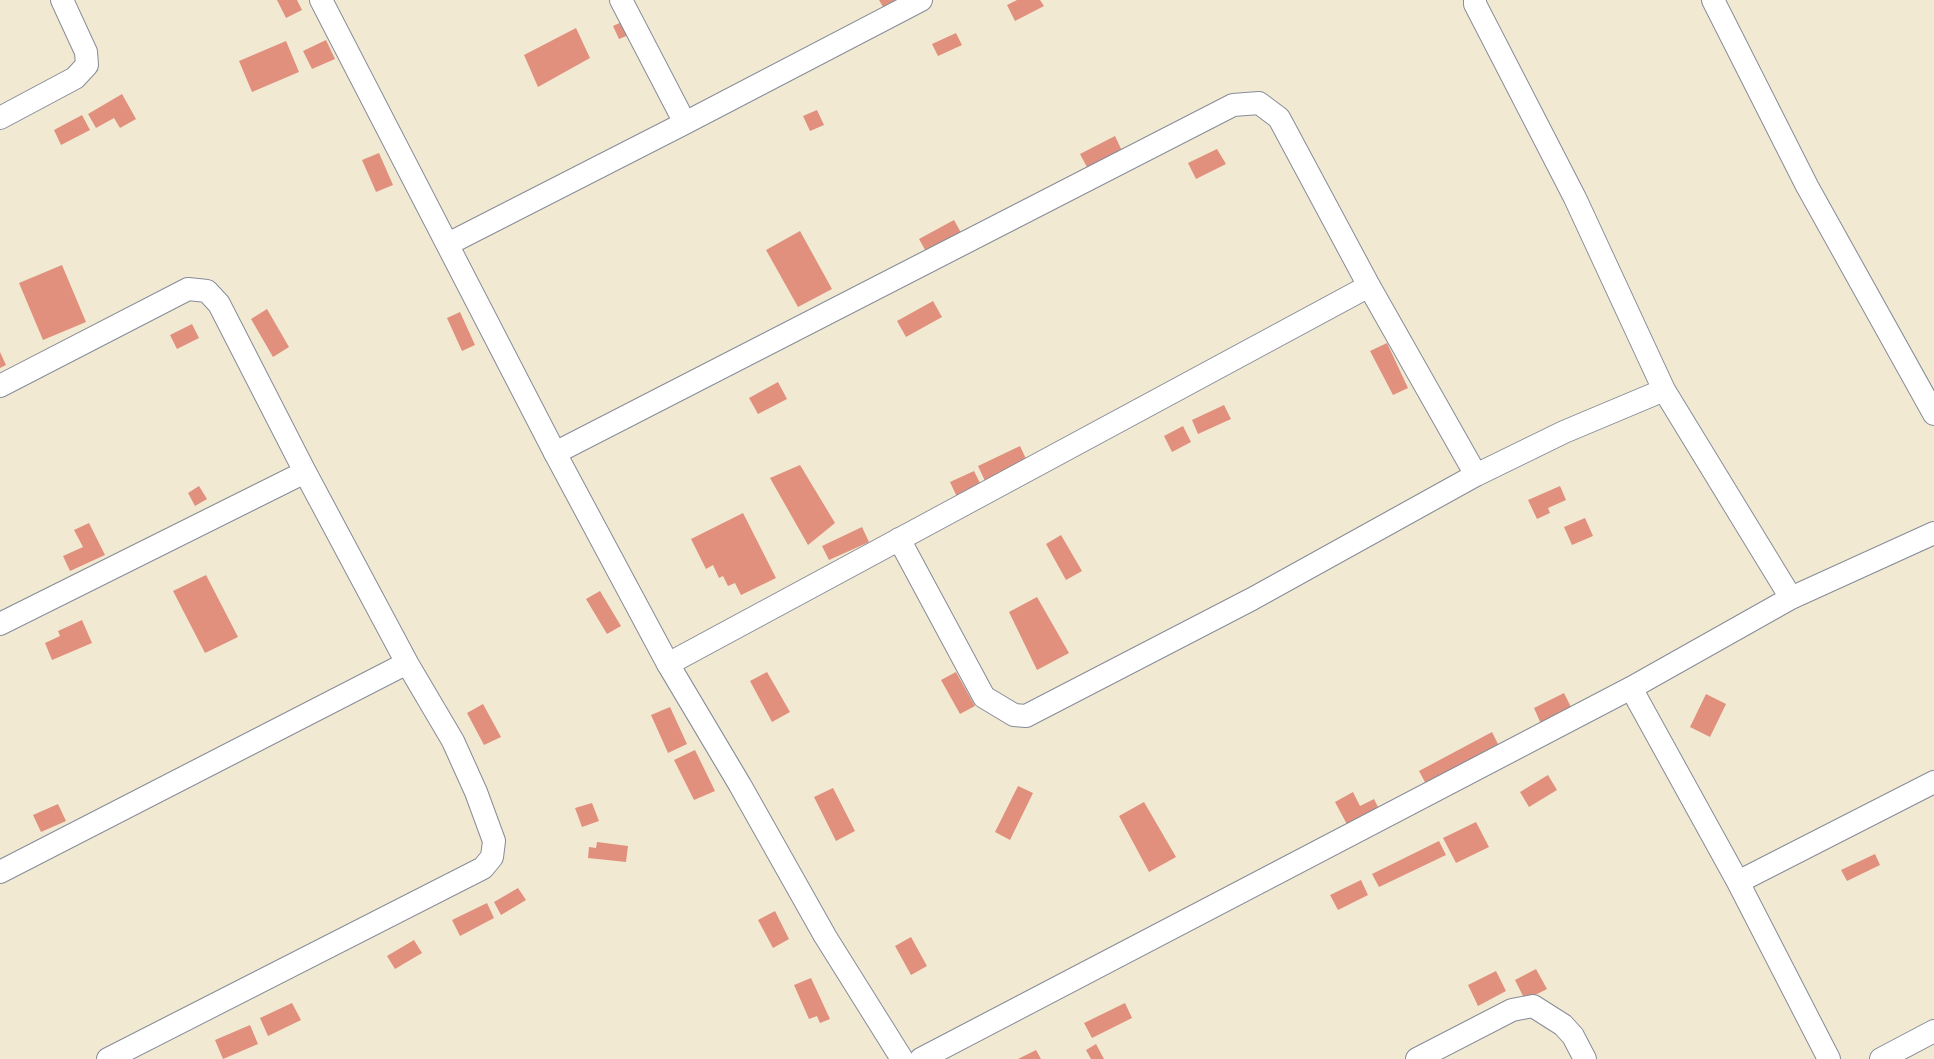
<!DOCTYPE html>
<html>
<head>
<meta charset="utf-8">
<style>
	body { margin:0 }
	canvas { display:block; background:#f2e9d2 }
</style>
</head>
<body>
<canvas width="1934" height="1059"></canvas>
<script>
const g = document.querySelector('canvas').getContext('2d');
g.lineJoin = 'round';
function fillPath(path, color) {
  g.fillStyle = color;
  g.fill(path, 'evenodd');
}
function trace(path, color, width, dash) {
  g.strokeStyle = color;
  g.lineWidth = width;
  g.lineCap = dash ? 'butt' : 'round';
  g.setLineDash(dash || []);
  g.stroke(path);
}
const building = new Path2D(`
	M277,0h20l5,10 -16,8z
	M879,0h17l-13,7z
	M1017,0h23l4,6 -29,15 -8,-16z
	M624,21l7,13 -12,5 -6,-13z
	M576,28l14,30 -52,29 -14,-32z
	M956,33l6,12 -24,11 -6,-12z
	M326,40l9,19 -23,10 -9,-18z
	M286,41l13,31 -47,20 -13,-31z
	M122,94l14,25 -16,9 -6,-10 -18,10 -8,-14z
	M817,110l7,15 -14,6 -7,-15z
	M82,115l8,15 -29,15 -7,-15z
	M1115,136l8,17 -34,18 -9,-17z
	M1217,149l9,15 -30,15 -8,-16z
	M379,153l14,32 -17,7 -14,-32z
	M954,220l10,18 -35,19 -10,-18z
	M800,231l32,58 -34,18 -32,-57z
	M62,265l24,57 -43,18 -24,-57z
	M933,301l9,16 -36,20 -9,-16z
	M267,309l22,38 -16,10 -22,-38z
	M460,312l15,33 -13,6 -15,-33z
	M192,324l7,14 -22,11 -7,-14z
	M1387,343l21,45 -15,7 -23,-44z
	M0,352l6,13 -6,3z
	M778,382l9,17 -29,15 -9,-16z
	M1224,405l7,14 -33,15 -6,-14z
	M1183,426l8,16 -19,10 -8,-16z
	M1020,446l7,15 -42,20 -7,-15z
	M800,465l35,58 -27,22 -38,-67z
	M974,471l7,14 -24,12 -7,-15z
	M199,486l8,13 -12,7 -7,-13z
	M1560,486l6,14 -18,8 2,5 -13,6 -9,-19z
	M743,513l33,65 -35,17 -6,-12 -7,3 -5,-10 -4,2 -6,-13 -7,4 -15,-30z
	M1585,518l8,18 -21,9 -8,-18z
	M89,523l16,32 -35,16 -7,-15 20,-9 -9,-17z
	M862,527l7,15 -40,18 -7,-14z
	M1061,535l21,36 -16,9 -20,-36z
	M206,575l32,62 -33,16 -32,-62z
	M600,591l21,35 -14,8 -21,-35z
	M1037,597l32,56 -32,17 -28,-58z
	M82,620l10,23 -40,17 -7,-17 15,-7 -2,-5z
	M767,672l23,40 -18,10 -22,-41z
	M956,672l19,34 -15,8 -19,-34z
	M1564,693l8,16 -31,15 -7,-16z
	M1706,694l20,10 -16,33 -20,-10z
	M483,704l18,33 -17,8 -17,-32z
	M670,707l17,37 -19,9 -17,-38z
	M1492,732l7,14 -73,38 -7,-13z
	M695,750l20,41 -21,9 -20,-40z
	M1548,775l9,15 -28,17 -9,-15z
	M1018,786l15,7 -23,47 -15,-8z
	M833,788l22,43 -19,10 -22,-44z
	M1353,792l7,14 14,-7 7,14 -31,17 -15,-28z
	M1144,802l32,55 -27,15 -30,-56z
	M592,803l7,18 -17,6 -7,-19z
	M58,804l8,17 -25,11 -8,-17z
	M1476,822l13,25 -33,16 -13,-25z
	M1439,841l7,14 -67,32 -7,-13z
	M597,842l31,4 -2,16 -38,-4 1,-11 7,1z
	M1875,854l5,11 -33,16 -6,-11z
	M1361,880l7,15 -30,15 -8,-15z
	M518,888l8,12 -25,15 -7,-13z
	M487,903l7,15 -34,18 -8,-16z
	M775,911l14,28 -16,9 -15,-28z
	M911,937l16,29 -16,9 -16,-29z
	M414,940l8,13 -27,16 -8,-13z
	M1536,969l11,20 -22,11 -10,-20z
	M1496,971l10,20 -28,15 -10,-21z
	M811,978l19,41 -10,4 -3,-7 -8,3 -15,-34z
	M292,1003l9,17 -33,16 -8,-18z
	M1125,1003l7,15 -40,20 -8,-15z
	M250,1025l8,19 -35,15 -8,-19z
	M1096,1044l8,15h-13l-5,-9z
	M1036,1050l5,9h-23z`);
const street = new Path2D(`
	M621,0l64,123
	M1475,0v4l100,194 89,192 127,208
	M1713,0l94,186 127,228
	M0,118l75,-40 12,-13 -1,-13 -24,-52
	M448,244l237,-121 236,-123
	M0,386l188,-97 19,2 12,13 86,168
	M555,453l678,-348 26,-2 20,15 90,168 107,189
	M899,539l85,158 30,18 12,1 226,-117 224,-124 88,-43 100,-42
	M0,624l305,-152 102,191 46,78 23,51 18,49 -2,16 -9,11 -375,191
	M668,664l701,-378
	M1631,688l107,194 91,177
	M0,872l407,-209
	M1738,882l196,-100
	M921,1059l710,-371 160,-90 143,-65
	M1417,1059l95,-49 21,-4 30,19 10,11 12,23
	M1881,1059l53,-28`);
const secondary = new Path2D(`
	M321,0l234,453 113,211 72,121 85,151 77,123`);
fillPath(building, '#e1907d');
trace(street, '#868c98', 24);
trace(secondary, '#868c98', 24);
trace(street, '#fff', 22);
trace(secondary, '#fff', 22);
</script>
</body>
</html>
